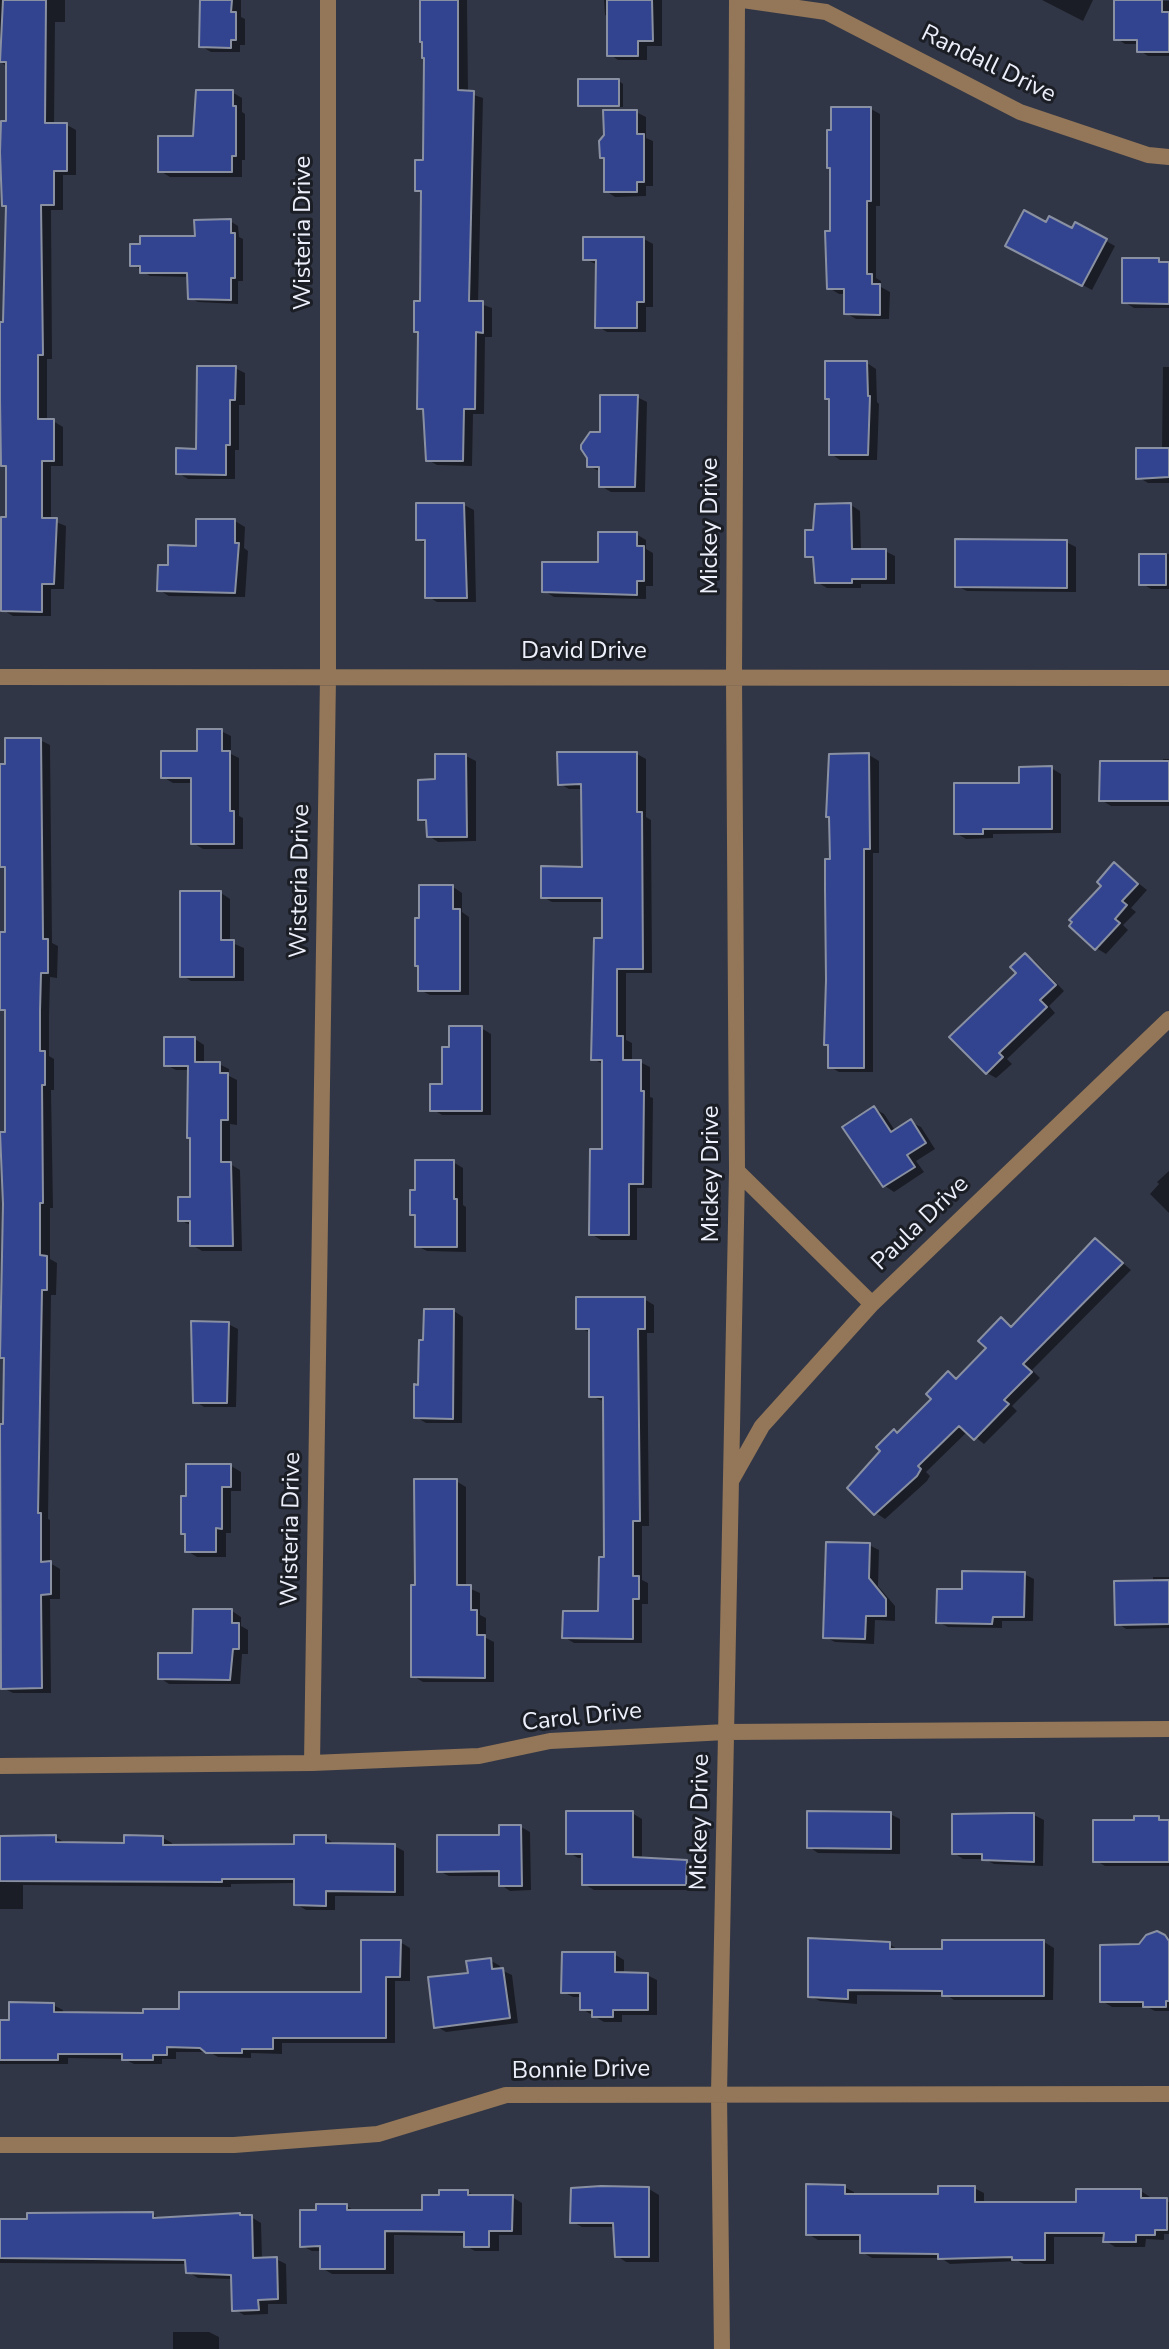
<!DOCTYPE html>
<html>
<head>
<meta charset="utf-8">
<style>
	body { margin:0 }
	canvas { display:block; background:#313646 }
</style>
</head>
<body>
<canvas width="1169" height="2349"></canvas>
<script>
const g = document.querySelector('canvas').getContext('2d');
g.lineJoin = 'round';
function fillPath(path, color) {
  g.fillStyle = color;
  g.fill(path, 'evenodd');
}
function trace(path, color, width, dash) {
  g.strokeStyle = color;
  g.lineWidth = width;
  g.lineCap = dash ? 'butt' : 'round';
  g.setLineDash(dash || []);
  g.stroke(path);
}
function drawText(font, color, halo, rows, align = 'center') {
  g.font = font + ' "Nunito Sans",sans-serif';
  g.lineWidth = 6;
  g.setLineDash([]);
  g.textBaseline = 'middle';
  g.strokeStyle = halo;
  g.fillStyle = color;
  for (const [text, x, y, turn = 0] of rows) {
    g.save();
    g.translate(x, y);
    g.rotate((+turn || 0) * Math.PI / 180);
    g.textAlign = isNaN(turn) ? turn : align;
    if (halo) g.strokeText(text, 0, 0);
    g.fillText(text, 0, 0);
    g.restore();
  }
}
const shadow = new Path2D(`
	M0,0h65v22h-10l-1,103h13l9,5v45h-13v35h-12l1,149h-5v62h6l10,6v39h-12v54l15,6 -2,63h-13v27h-38l-10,-6 5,-91v-51l-5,-3 5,-257 -4,-3 4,-138 -8,-5z
	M202,0h39v17l4,2v26h-5v7h-29l-10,-6z
	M423,0h44l1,93 15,5 -5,205 14,5v29h-7l-1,77h-11l-1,52 -35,-1 -9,-5 -3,-48 -6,-4 1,-75 -4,-2 6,-28 1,-110 -6,-3 8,-28 1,-104z
	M604,0h58v46h-15v14h-29l-9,-6v-37l-4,-2z
	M1042,0h51l-10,21z
	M1116,0l53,1v55h-21l-9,-6v-6h-14l-9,-6z
	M619,81l4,3v23h-39l-4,-2z
	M232,92l10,6v14l3,2v46h-3v17h-72l-10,-6 35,-33z
	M871,109l9,5v92h-4v72l5,3v6l9,5 -1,27h-33l-10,-6v-19h-7l-10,-6 3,-55z
	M636,112l10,5v21l7,3v45h-7v10l-31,1 -9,-6v-33z
	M230,221l8,5 1,11 4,2v42h-5v23l-40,-2 -8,-4 -1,-21 -39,-1 -18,-12 65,-26z
	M1047,225l59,16 9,5 -23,44 -84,-45z
	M644,239l9,5v63h-7v25h-39l-10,-6 1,-61 -13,-6z
	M1158,260l11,4v44h-35l-10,-6z
	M867,363l9,6 1,33 2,2 -2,56h-37l-9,-6z
	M1163,367h6v116h-21l-10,-6 24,-27z
	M235,368l10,5v32h-6v45h-4v29h-47l-10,-6 20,-22z
	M637,397l10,5 -2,90h-34l-10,-6v-14l-12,-6v-9l13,-23z
	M464,505l10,5 2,92h-39l-10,-6v-52l-9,-5z
	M851,505l9,6 1,40h24l10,5v28h-34v4h-34l-10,-6 -3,-22 -7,-4 8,-24z
	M235,521l10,6 -1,21 4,3 -3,46 -76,-1 -10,-6 11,-23z
	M636,534l10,6v9l7,4v33h-7v13l-92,-2 -10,-6 56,-27z
	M1066,542l10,5v45l-109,-1 -10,-5z
	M1169,554v35h-18l-10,-6v-28z
	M221,731l10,5v18l8,4v58l4,2v31h-40l-10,-6v-60h-20l-10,-6 36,-24z
	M40,740l10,5 2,198 6,3 -1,32 -7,-1 -1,40v39l5,3v31h-3l2,118h-3v51l7,4 -1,32h-5l-3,224 2,1v43l10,6v30h-10l1,94h-38l-10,-5v-39l-3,-2v-28l3,-1v-66l-3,-2v-124h5l1,-65 -6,-3v-30h4l3,-194v-121l-7,-4v-75h7v-65l-6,-3z
	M637,754l9,5v58l5,3 1,153h-26v67l6,3v19h8l10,5v30l3,1 -1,90h-15v52h-36l-10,-6 13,-83 -1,-87 -10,-5 11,-119v-38h-52l-9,-5 41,-28 -1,-80h-14l-9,-5z
	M869,755l10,6v92h-6v219h-34l-9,-5v-21l-4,-2 6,-183z
	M466,756l10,5v80l-38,1 -9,-6 -1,-12 -8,-5 17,-38z
	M1163,759h6v47h-58l-10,-6 62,-37z
	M1051,768l10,6v59l-68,1v4l-27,1 -10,-6 65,-48z
	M1115,865l32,25 -16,18 5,4 -13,13 5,5 -22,24 -10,-6 8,-63z
	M453,887l9,6v19l7,5v78h-39l-10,-5z
	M221,893l9,6v43l14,6v33h-53l-9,-6z
	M1025,955l10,6 29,30 -15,15 6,7 -48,46 5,5 -16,14 -9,-5z
	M481,1028l10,6v81h-49l-10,-6 12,-23z
	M195,1039l9,6v19h15l10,5v7l8,4v45l-7,-1v40l10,6 2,81h-40l-10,-6v-19l-12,-6 12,-21 -2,-129h-14l-10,-5z
	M874,1108l10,6 12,18 15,-10 10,5 14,22 -19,12 8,11 -30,20 -9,-6z
	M453,1162l10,6v37l3,2v45l-39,-1 -10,-5v-29l-5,-3 5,-22z
	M1169,1171v42l-19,-19 9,-10 -2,-2z
	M1096,1240l35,30 -99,100 8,8 -28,28 5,5 -33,33 -16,-13 -42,41 4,4 -3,5 -42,38 -9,-6 22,-79 36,-35 14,-25 10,5 31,-31 13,-28 11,7z
	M644,1299l10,6v28h-7l2,193h-7v54l6,3v21h-6v39h-68l-10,-6 36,-24 6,-54 -1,-157 -14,-6v-63l-13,-6z
	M454,1311l9,6 -1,106h-36l-10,-6 4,-30z
	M228,1324l10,5 -2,78h-32l-9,-6z
	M231,1466l10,6v19h-10v42h-5v24h-29l-10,-6z
	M456,1481l10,6v100l14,6v22l6,3v20l8,4v40h-71l-10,-6 4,-89z
	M869,1545l10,5 -1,36 17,20v15l-20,-1 -1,24 -39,-2 -10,-5z
	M1024,1574l10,5 -1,42h-31v7l-54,-1 -10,-5 26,-31z
	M1153,1577h16v51l-43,1 -9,-6 36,-40z
	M232,1611l9,6v9l7,4v24h-6l-2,30h-71l-9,-6 34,-23z
	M632,1813l10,6v40l44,3 10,5 -1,23h-101l-10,-6v-26h-6l-10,-6z
	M890,1814l10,5v35l-82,-1 -9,-6z
	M1034,1815l10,5 -1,46 -49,-2 -10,-5h-21l-9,-6z
	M1158,1818l11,4v44h-64l-10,-6 41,-38z
	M521,1827l9,5 1,58 -21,1 -9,-6v-9h-52l-10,-5z
	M0,1837h56l9,6 61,2 37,-7 9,5v4l124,-1 30,-9 9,8 59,1 10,5v45h-69v14h-29l-10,-6v-21l-65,1v3l-208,-2v24h-23z
	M1164,1937l5,3v71h-14l-8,-4h-35l-10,-6z
	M400,1942l10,6v33h-15v62h-113v11l-31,-1v5l-33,-1 -9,-5h-33v7h-14v5h-28l-10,-5 -56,-1v6h-68v-43l11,1 42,-17 10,5v4l82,1 218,-21z
	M1044,1942l10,6 -1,52h-99l-8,-5h-89v9l-37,-3 -10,-5 79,-52 10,6 45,1z
	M614,1954l10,6v14l23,1 10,5v35h-35v7h-18l-22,-13v-12h-9l-10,-5z
	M490,1960l10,6 1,4 11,5 6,48 -72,9 -10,-6 34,-52z
	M844,2187l10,5v4h86l34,-8 10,5v11h94l63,-13 9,6v3l19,2v32h-5v6l-18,-1 -1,8h-30l-9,-6v-4h-52v27h-30l-6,-3 -68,3 -9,-6h-69l-10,-6v-12h-44l-10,-6z
	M649,2189l10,6v67h-33l-9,-6 -2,-29h-33l-9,-5z
	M468,2192l9,5h35l10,6v32h-23v16h-24l-9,-5v-10l-72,-1v39h-62l-10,-6v-17h-10l-10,-5 45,-40 9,6h68z
	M152,2214l9,5 90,-2 10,6 1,36h14l10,5 1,40h-19v10l-24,1 -10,-6 -1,-30 -35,-1 -10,-6v-8l-188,-1v-42z
	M173,2332h36l10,5v12h-46z`);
const building = new Path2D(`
	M3,0h43l-1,123h22v48h-13v34h-13l2,150h-5v64h16v42h-12v57h15l-3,66h-12v28l-41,-1v-94h5v-51h-5l-1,-67v-77h3l3,-116h-4l-2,-54 1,-31h5v-59h-6z
	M200,0h32l-1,12h5v28h-5v8l-32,-1z
	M420,0h38v90l16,1 -5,210h14v32l-7,-1 -1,77h-11l-1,52h-37l-3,-52h-6l1,-77h-4v-31h6l1,-110h-6v-31h8l1,-102h-2v-16h-2z
	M607,0h45l1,41h-15v15h-31z
	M1114,0h48v12h7v40h-32v-12h-23z
	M578,79h41v27h-41z
	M196,90h37v16h3v50h-4v16h-74v-36h35z
	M831,107h40v94h-4v73h5v10h8v31l-36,-1v-25h-17l-2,-58h5v-63h-3v-38h4z
	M603,110h34v24h7v48h-7v10h-33v-34h-4l-1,-17 5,-6z
	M1024,210l22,12 3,-6 23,12 3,-6 32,17 -25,47 -77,-40z
	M231,219v14h4v45h-4v22l-43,-1 -1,-26h-47v-7h-10v-22h10v-8h55l-1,-16z
	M583,237h61v65h-7v26h-42l1,-68h-13z
	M1122,258h37v4h10v42l-47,-1z
	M825,361h42l1,35h2l-2,59h-39v-56h-4z
	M197,366h39l-1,34h-5v45h-4v30l-50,-1v-26l20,1z
	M600,395h38l-3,92h-36v-20h-12v-9l-6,-9v-4l9,-13h10z
	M1136,448h33v29l-33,2z
	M416,503h48l3,95h-42v-58h-9z
	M851,503l1,46h34v30h-34v4h-37l-2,-26h-8v-27h8l2,-26z
	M196,519h39v24h4l-4,50 -78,-2 1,-26h10v-20l28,1z
	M598,532h39v14h7v35h-7v14l-95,-3v-30h56z
	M955,539l112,1v48l-112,-1z
	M1139,554h27v31h-27z
	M197,729h25v22h8v60h4v33h-43v-66h-30v-27h36z
	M5,738h36l2,201h5v34h-7l-1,38v40h5v34h-3l1,118h-3v52l7,1v34h-5l-4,223h3v49l10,-1v33l-10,1 1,93 -41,1 -1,-265h3l1,-66h-4l3,-154 -3,-72h5v-122h-5v-78h5v-65h-5v-103h5z
	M557,752h80v60h5l1,157h-26v67h6v24h18v31h3l-1,93h-14v51h-40l1,-86h12v-89h-11l3,-122h8v-40h-61v-32l41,1 -1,-83 -23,1z
	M869,753l1,96h-6v219h-36v-23h-4l2,-65 -1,-91v-30h5l-1,-42h-3l3,-63z
	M435,754h31l1,83h-40l-1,-17h-8v-40l17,-1z
	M1100,761h69v40h-70z
	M1052,766v63h-69v5h-29v-51h65v-16z
	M1114,862l24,22 -16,17 5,4 -12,14 5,4 -25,27 -26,-24 3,-4 -3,-2 32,-34 -4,-4z
	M419,885h34v24h7v82h-42v-25h-3v-48h4z
	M180,891h41v49h13v37h-54z
	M1025,953l31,32 -16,15 7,7 -48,46 4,4 -17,17 -37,-37 67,-64 -6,-6z
	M449,1026h33v85h-52v-27h12v-37h7z
	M164,1037h31v25h25v11h8v47h-7v42h10l2,84h-43v-25h-12v-24h12v-59h-3l1,-72h-24z
	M874,1106l17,26 20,-13 15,24 -19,12 8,12 -32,20 -41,-60z
	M415,1160h39v39h3v48h-42v-32h-5v-25h5z
	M1095,1238l28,25 -100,101 9,8 -28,28 5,4 -35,36 -15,-14 -41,40 3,3 -4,7 -43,39 -27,-27 33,-37 -4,-4 18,-18 3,4 34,-34 -5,-5 22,-23 8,8 30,-31 -8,-7 23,-24 10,10z
	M576,1297h69v32h-7l2,192h-7v55h6v23h-6v40l-71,-1 1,-27h35l1,-54h5l-1,-160h-14v-68h-13z
	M424,1309h30l-1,110 -39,-1v-34l4,1 1,-45h4z
	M191,1321l38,1 -2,81h-34z
	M186,1464h45v23h-9v42l-6,-1v24h-31v-18h-4v-38h5z
	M414,1479h43v106h14v25h6v25h8v43l-74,-1v-92h4z
	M826,1542l44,1 -1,35 17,21v17h-20l-1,23 -42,-1z
	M962,1571l63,1 -1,45h-31l-1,7 -56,-1 1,-34h25z
	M1169,1580v44l-54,1 -1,-44z
	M193,1609h39v14h7v26h-6l-3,31 -72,-1v-26h34z
	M566,1811h67v46l54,3 -1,25h-104v-31h-16z
	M807,1811l84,1v37l-84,-1z
	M1011,1813h23v49l-52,-2v-6h-30v-40z
	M1134,1816h25v4h10v42h-76v-42h41z
	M499,1825h22l1,61h-23v-15l-62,1v-37h62z
	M56,1835v7l68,1v-8l39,1v9l131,-1v-9h32v8l69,1v48l-69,-1v15l-32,-1v-26h-72v3l-222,-1v-45z
	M1157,1931l8,4 4,6v60h-3v6h-23v-5h-43v-57l39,-1 7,-9z
	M808,1938l82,4v7h52v-9h102v56h-102v-5l-94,-1v9l-40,-2z
	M361,1940h40l-1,37h-14v61h-113v11h-31v4h-36l-6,-5 -33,-1v8h-14v5h-31v-6h-64v6h-58v-40h9v-18l45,1v9l89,1v-4h36v-17h182z
	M562,1952h53v20l33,1v37h-35v7h-21v-7h-12v-17h-19z
	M491,1958l1,11 11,-1 7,50 -76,10 -6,-51 40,-4 -2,-12z
	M806,2184l39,1v9h93v-8h37v16h101v-13h65v9h26v32h-12v5h-19v7h-33l1,-9h-59v27h-33v-3l-74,2v-5l-78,-1v-18h-54z
	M601,2186l48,1v70h-34l-2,-34h-43l1,-35z
	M439,2190h29v5h45l-1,36h-23v16h-25v-15l-79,-1v38h-65v-23l-20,1v-37h16v-6h31v6h75v-15h17z
	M153,2212v6l87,-5v2h12l1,43 24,-1 1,42 -20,1 1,10 -27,1 -1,-36 -45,-2 -1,-13 -185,-2v-39h27v-6z`);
const street = new Path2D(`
	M743,0l83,12 194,100 128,43 21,2
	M0,677l1169,1
	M737,1171l135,133
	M731,1481l31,-55 110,-122 297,-285
	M312,1763l16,-1086v-677
	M0,1766l312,-3 167,-7 71,-15 176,-9 443,-3
	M0,2145h234l144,-11 128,-39 663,-1
	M722,2349l-3,-255 18,-923 -3,-495 3,-676`);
const streetNames = [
	["Randall Drive",988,65,26],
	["Wisteria Drive",304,233,-90],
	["Mickey Drive",711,526,-90],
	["David Drive",584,652],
	["Wisteria Drive",301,881,-89],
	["Mickey Drive",712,1174,-90],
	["Paula Drive",921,1224,-44],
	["Wisteria Drive",292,1529,-89],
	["Carol Drive",582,1718,-6],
	["Mickey Drive",701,1822,-89],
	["Bonnie Drive",581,2071,-1]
];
fillPath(shadow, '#0007');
fillPath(building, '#32438f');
trace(building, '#8990a2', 2);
trace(street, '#947758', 16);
drawText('24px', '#edf0fb', '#1b1e25', streetNames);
</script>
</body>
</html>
